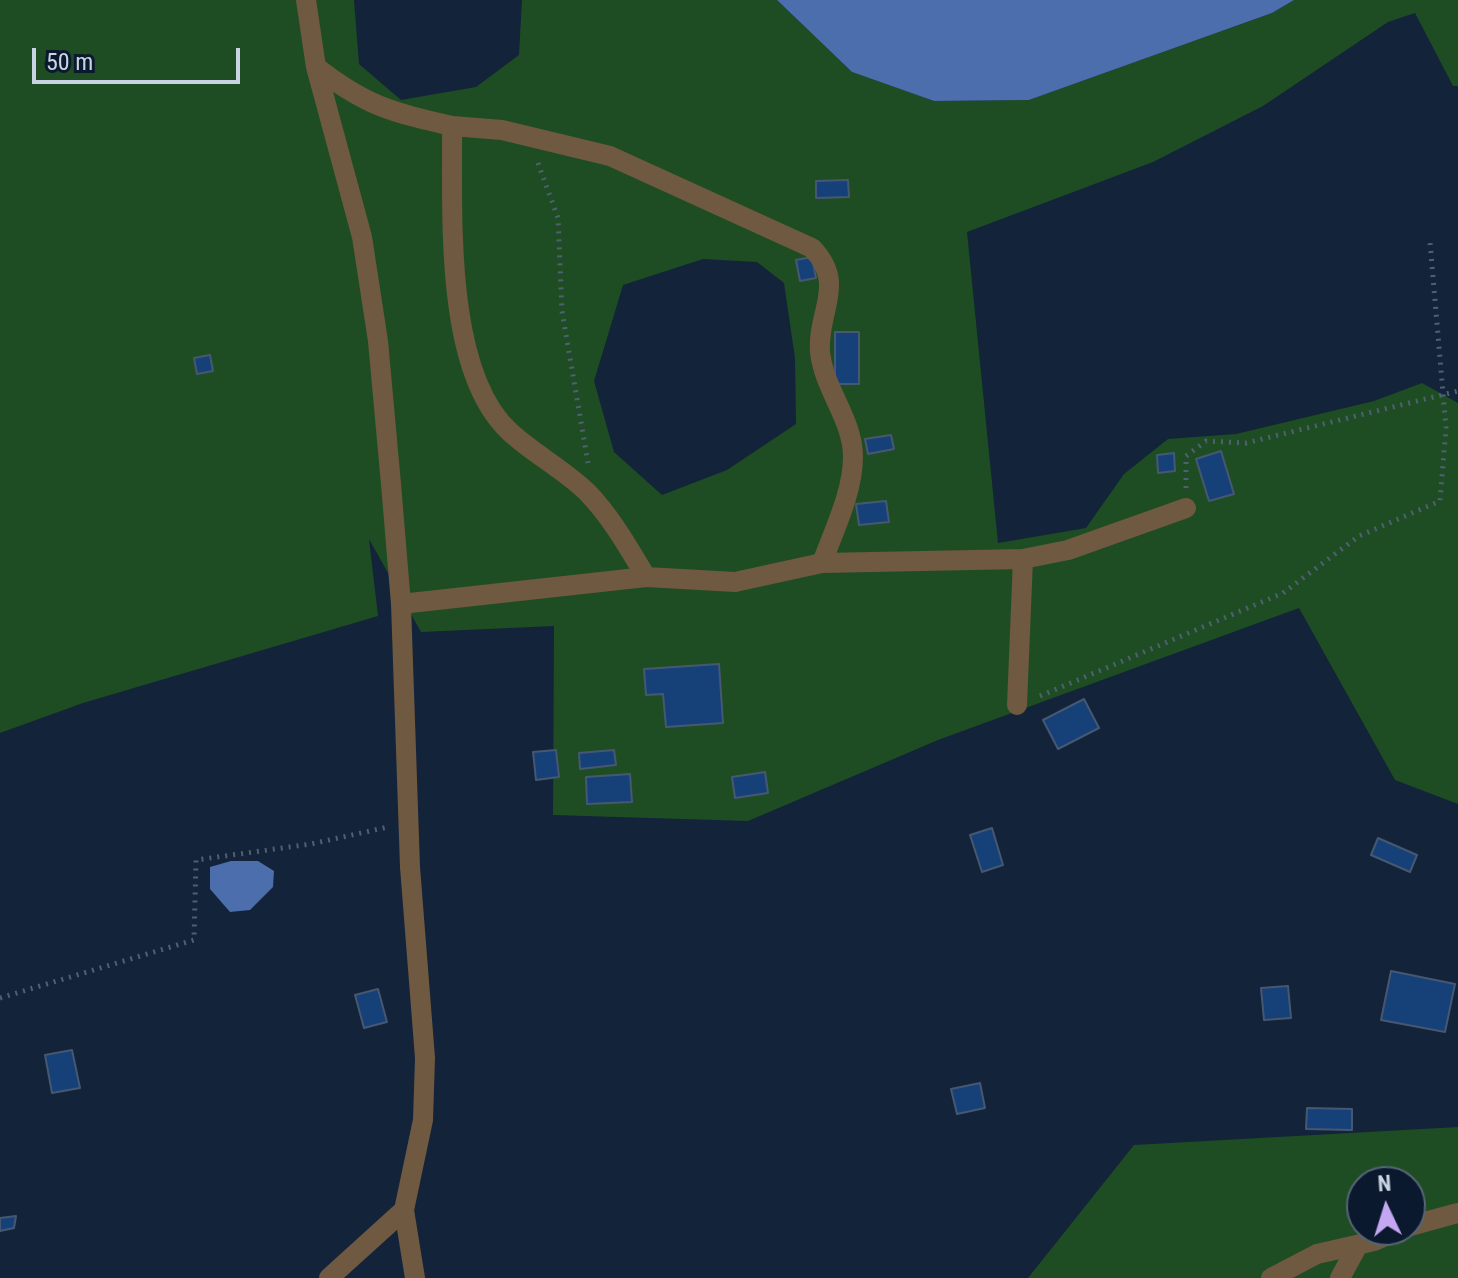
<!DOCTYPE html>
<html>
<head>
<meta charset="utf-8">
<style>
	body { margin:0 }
	#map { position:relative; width:1458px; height:1278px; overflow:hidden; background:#132339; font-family:"Roboto Condensed",sans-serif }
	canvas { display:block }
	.north { position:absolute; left:1346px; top:1166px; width:80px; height:80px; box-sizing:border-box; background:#0a192e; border:2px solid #566476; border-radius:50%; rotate:356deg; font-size:22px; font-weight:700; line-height:32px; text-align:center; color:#c9d4e3 }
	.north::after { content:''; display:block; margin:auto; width:28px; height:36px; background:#c4a7f1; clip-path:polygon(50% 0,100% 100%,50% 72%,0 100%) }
	.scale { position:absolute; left:32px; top:48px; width:208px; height:36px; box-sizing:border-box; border:4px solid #c9d4e3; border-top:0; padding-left:10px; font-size:24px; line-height:28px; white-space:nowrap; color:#c9d4e3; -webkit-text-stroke:6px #0a192e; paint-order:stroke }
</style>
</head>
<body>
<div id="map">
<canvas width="1458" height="1278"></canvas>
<div class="north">N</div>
<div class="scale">50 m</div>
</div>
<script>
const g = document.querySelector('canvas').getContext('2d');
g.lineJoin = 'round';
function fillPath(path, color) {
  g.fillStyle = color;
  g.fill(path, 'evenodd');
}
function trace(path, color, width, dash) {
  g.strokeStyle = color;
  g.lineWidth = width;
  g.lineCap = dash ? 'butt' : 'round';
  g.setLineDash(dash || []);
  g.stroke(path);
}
const green = new Path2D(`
	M0,0h354l5,64 42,36 75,-13 43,-32 3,-55h255l75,72 82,29 95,-1 243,-87 22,-13h164v86h-5l-38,-73 -27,9 -125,84 -110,56 -186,70 31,311 88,-15 38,-54 44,-35 68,-5 138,-33 48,-18 36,20v401l-63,-24 -96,-172 -361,132 -190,81 -195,-6 1,-189 -133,6 -52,-93 9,77 -295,87 -83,30zM703,259l54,3 27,21 11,75 1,66 -69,46 -65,25 -48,-43 -20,-71 29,-96z
	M1458,1127v151h-430l106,-133zM1362,1182h48v48h-48z`);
const water = new Path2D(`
	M777,0h517l-22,13 -243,87 -95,1 -82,-29z
	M231,861h27l16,10 -1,16 -23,23 -20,2 -20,-23v-22z`);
const building = new Path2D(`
	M848,180l1,17 -33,1v-17z
	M812,257l4,21 -16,3 -4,-21z
	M835,332h24v52h-24z
	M210,355l3,16 -16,3 -3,-16z
	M891,435l3,14 -26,5 -3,-15z
	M1221,451l13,43 -25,7 -13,-42z
	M1174,453l1,18 -17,2 -1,-18z
	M886,501l3,21 -30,3 -3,-21z
	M719,664l4,59 -57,4 -3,-33 -17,1 -2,-26z
	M1084,699l15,29 -41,21 -15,-29z
	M556,750l3,27 -23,3 -3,-28z
	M614,750l2,15 -36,4 -1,-16z
	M765,772l3,21 -33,5 -3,-21z
	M630,774l2,28 -45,2 -1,-27z
	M992,828l11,37 -21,7 -12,-37z
	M1378,838l39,17 -7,17 -39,-17z
	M1391,971l64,13 -10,48 -64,-12z
	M1288,986l3,32 -27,2 -3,-32z
	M378,989l9,33 -23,6 -9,-33z
	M72,1050l8,38 -28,5 -7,-38z
	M980,1083l5,25 -28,6 -6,-25z
	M1307,1108l45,1v21l-46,-1z
	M16,1216l-2,12 -14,3v-13z`);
const path = new Path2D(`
	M538,163l20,55 4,93 26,152
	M1186,488v-32l20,-15 40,2 212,-52
	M1040,696l243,-103 76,-57 81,-35 6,-73 -16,-186
	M0,998l194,-58 2,-80 115,-16 77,-17`);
const minor = new Path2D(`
	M306,0l10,67 46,170 16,104 13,143 10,120 9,263 15,191 -2,62 -19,90 11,68
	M316,67c50,39 75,45 136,59 1,84 -9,245 58,306 24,22 53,37 77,60 25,26 41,55 59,85
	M452,126l50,4 108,26 202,92c35,36 5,63 8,104 4,38 33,67 33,105 0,35 -19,73 -31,106
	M1023,559l45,-9 118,-42
	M401,604l245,-27 89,5 87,-19 201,-4 -6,146
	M1410,1226l48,-13
	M329,1278l75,-68
	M1271,1278l46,-24 57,-13 25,-11
	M1340,1278l18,-33`);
fillPath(green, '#1e4d24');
fillPath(water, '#4c6ead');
fillPath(building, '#164078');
trace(building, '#465871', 2);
trace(path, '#515f73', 5, [2, 6]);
trace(minor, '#6f5940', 20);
</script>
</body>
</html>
